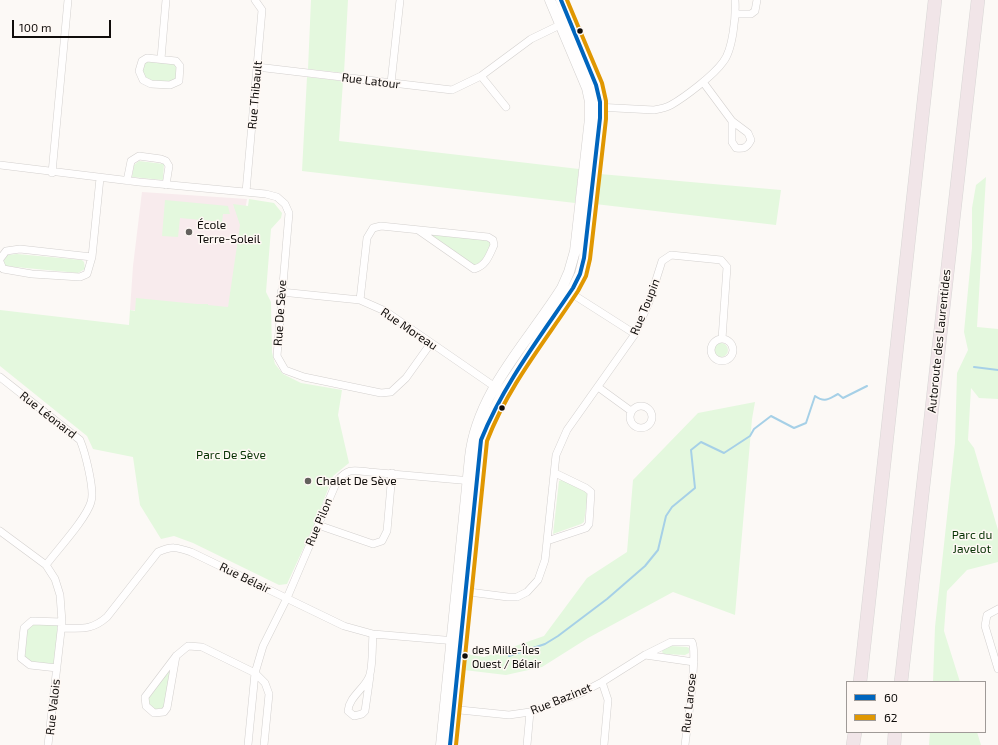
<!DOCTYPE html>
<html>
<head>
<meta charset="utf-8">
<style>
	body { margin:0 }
	#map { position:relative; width:998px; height:745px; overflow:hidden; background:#fcf9f6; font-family:"Exo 2",sans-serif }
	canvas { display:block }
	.legend { position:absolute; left:846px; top:681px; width:140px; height:52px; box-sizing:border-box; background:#fef8f4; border:1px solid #9f9a97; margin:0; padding:5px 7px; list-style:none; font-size:12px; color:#100d0b }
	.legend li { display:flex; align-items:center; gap:8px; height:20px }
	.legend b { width:20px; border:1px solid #9f9a97 }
	.scale { position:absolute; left:12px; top:20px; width:99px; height:18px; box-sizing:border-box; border:2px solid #100d0b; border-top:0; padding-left:5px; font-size:12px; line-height:14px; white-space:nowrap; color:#100d0b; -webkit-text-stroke:3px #fef8f4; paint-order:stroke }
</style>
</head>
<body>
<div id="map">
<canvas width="998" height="745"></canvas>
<ul class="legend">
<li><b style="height:5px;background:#0065bd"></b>60</li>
<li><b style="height:5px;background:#e09701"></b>62</li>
</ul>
<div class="scale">100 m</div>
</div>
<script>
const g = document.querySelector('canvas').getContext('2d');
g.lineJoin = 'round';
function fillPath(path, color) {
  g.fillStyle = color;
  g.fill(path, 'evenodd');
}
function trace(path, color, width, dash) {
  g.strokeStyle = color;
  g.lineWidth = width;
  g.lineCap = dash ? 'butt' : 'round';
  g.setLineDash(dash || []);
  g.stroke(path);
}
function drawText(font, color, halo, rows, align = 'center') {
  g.font = font + ' "Exo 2",sans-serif';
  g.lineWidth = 3;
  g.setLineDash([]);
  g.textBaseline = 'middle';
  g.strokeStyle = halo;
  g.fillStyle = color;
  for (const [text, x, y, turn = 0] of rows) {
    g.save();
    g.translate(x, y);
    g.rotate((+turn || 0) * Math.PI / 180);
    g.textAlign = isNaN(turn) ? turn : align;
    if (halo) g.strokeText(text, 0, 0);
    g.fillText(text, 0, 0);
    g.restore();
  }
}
const education = new Path2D(`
	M142,192l105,7 -21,122 -96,-11 3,-44z`);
const green = new Path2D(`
	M311,0h37l-4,73 -36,-4z
	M142,61h34l3,20 -9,4 -27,-5z
	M307,77l36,4 -4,60 240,28 -4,34 -273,-32z
	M139,161l25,3 -1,16 -31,-3 2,-12z
	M600,174l181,16 -5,35 -181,-21z
	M986,177l-9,150 21,2v70l-19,-1 -8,-10 -3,52 6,8 24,82v32l-31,8 -20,21 -3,40 16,51h-27l2,-55 20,-184 2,-70 11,-23 -4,-18 8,-84v-40l4,-23z
	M249,199l25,4 8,10 -1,5 -10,11 -5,63 5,10 1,50 3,12 8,10 18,9 41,7 -4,25 11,48 -16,13 -18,47 -28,61 -8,1 -86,-42 -19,-7 -13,3 -21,-34 -7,-48 -40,-8 -6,-13 -87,-70v-56l129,15 1,-15 5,1 1,-13 61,6h11v1l20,2 12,-82 -7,-21 15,2z
	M165,200l63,6 2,8h-7l-1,8 -42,-4 -2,19 -16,-1z
	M418,230l75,10 -7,22 -12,7z
	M17,254l65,6 2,2 1,7 -7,4 -73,-7 -2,-4 4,-7z
	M714 350a7 7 0 1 1 14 0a7 7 0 1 1-14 0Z
	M755,402l-3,17 -17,196 -62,-23 -85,46 -46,29 -36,8 -42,-5 3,-16 17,3 60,-21 43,-58 40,-26 6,-72 65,-67z
	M563,479l21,11 4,5 -4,27 -3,2 -28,10 6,-53z
	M32,624h28l-3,42 -26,-3 -6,-6 1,-28z
	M671,646l16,1 2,1v5l-4,2 -21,-1 -2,-2 1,-3z
	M172,666l-7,41 -2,1 -9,2 -6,-6v-6z
	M930,732h47l4,13h-52z`);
const stream = new Path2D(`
	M974,367l24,3
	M509,656l36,-12 13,-8 49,-37 38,-33 13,-16 8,-34 6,-9 23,-19 -4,-38 10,-8 23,11 26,-17 4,-7 17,-13 23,12 12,-5 9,-27c10,7 13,3 23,-2l5,4 24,-12`);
const street = new Path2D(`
	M736,14h15l4,-3 2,-11
	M147,58l29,3 4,5 -1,15 -9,4 -19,-1 -8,-4 -4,-9 3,-10z
	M161,59l5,-59
	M257,67l195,23 29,-14 50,-37 33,-16
	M481,76l25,31
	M703,82l29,39 16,12 3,7c-4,8 -7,9 -15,8l-4,-6v-21
	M391,83l9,-83
	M596,107l58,3c6,-1 12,-2 17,-5 14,-8 43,-30 52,-43 10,-12 13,-47 12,-62
	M0,165l139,17 127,12 11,3 8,7 4,9 -12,143 8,14 19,7 77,16 10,-1 15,-14 25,-35
	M52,173l16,-173
	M127,181l4,-20 8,-5 22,3 5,2 3,5 -3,19
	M246,192l16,-182 -7,-10
	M0,259l6,-8 14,-2 72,8
	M0,262l3,7 29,5 48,3 7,-3 5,-17 8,-79
	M566,290l69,44
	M281,292l79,8 25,11 113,78
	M360,300l7,-62 6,-10 8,-2 107,11 5,3 1,5c-5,11 -8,21 -20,24l-56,-39
	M711 350a11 11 0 1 1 22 0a11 11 0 1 1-22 0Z
	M0,377l80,63c5,12 15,50 11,62 -5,17 -33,47 -45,63
	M598,387l33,24
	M630 417a11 11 0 1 1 22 0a11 11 0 1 1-22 0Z
	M318,525l55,19 9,-3 5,-10 5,-58
	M0,531l46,34 9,14 5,16 2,27 -14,123
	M547,541l39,-13 3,-4 2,-32 -5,-4 -31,-15
	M461,591l47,6h9l10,-5 11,-12 7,-20 11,-105 11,-25 68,-96 14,-32 13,-41 9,-6 50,5 6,7 -5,72
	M998,609l-11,6 -2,11 13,43
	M61,628c20,0 30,3 46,-11l51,-65c14,-6 18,-5 33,0l153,74 29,8 83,7
	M645,655l49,7
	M176,656l-9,52 -3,4 -10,1 -8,-7 -1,-9 31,-41 12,-10 14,1 53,26 10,10 4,11 -5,51
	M57,668l-27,-3 -9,-7 3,-30 8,-7 30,1
	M370,676l-5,35 -3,3 -8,2 -6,-5c1,-14 16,-22 21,-34 4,-8 3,-33 4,-43
	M602,682l6,18 -4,45
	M450,709l59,6 21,-3 51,-19 21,-11 43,-27 26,-13h21c6,12 -5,85 -7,103
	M248,745l7,-72 8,-27 24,-48 50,-117c11,-13 16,-11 32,-9l103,9
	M527,745l3,-33`);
const secondary = new Path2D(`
	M441,745l29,-288c7,-65 59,-116 92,-169l7,-16 6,-21 15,-133v-16l-3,-14 -37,-88
	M450,745l31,-305 7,-18 15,-30 70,-104 7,-14 4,-16 16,-140v-16l-4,-17 -35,-85`);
const highway = new Path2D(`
	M860,682l75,-682
	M901,682l77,-682
	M853,745l2,-13
	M894,745l1,-13`);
const bus1 = new Path2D(`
	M450,745l31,-305c22,-55 59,-103 92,-152l7,-14 4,-16 16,-140v-16l-4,-17 -35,-85`);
const bus2 = new Path2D(`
	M456,745l31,-304c21,-55 59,-101 91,-150l8,-15 4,-17 16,-140v-18l-4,-18 -35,-83`);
const markers = [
	[580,31,3.5,"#100d0b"],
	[189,232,4,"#63605d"],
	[502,408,3.5,"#100d0b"],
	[308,481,4,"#63605d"],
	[465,656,3.5,"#100d0b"]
];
const busNames = [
	["des Mille-Îles",472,650],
	["Ouest / Bélair",472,664]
];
const streetNames = [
	["Rue Latour",371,81,7],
	["Rue Thibault",255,95,-85],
	["Rue Toupin",645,307,-68],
	["Rue De Sève",280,313,-86],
	["Rue Moreau",409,329,34],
	["Autoroute des Laurentides",939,341,-84],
	["Rue Léonard",48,415,38],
	["Rue Pilon",319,522,-67],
	["Rue Bélair",245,578,26],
	["Rue Bazinet",561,699,-22],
	["Rue Larose",689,703,-84],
	["Rue Valois",53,707,-84]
];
const poiNames = [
	["École",197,225],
	["Terre-Soleil",197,239],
	["Chalet De Sève",316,481]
];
const parkNames = [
	["Parc De Sève",231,455],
	["Parc du",972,535],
	["Javelot",972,549]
];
fillPath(education, '#f8ebed');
fillPath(green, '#e4f8de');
trace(stream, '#a6d0e7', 2);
trace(street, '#d3d0ce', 8);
trace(secondary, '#d3d0ce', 11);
trace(highway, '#d8d6d5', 14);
trace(street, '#fffefe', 7);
trace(secondary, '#fffefe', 10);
trace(highway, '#f1e5e8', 13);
trace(bus1, '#0065bd', 4);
trace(bus2, '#e09701', 4);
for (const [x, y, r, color] of markers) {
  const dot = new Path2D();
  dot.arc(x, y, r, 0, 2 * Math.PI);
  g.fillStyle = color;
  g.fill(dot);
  trace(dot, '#fef8f4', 1.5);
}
drawText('11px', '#100d0b', '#fef8f4', busNames, 'left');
drawText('12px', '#100d0b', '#fef8f4', streetNames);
drawText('12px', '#100d0b', '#fef8f4', poiNames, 'left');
drawText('12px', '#073303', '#fef8f4', parkNames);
</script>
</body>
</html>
